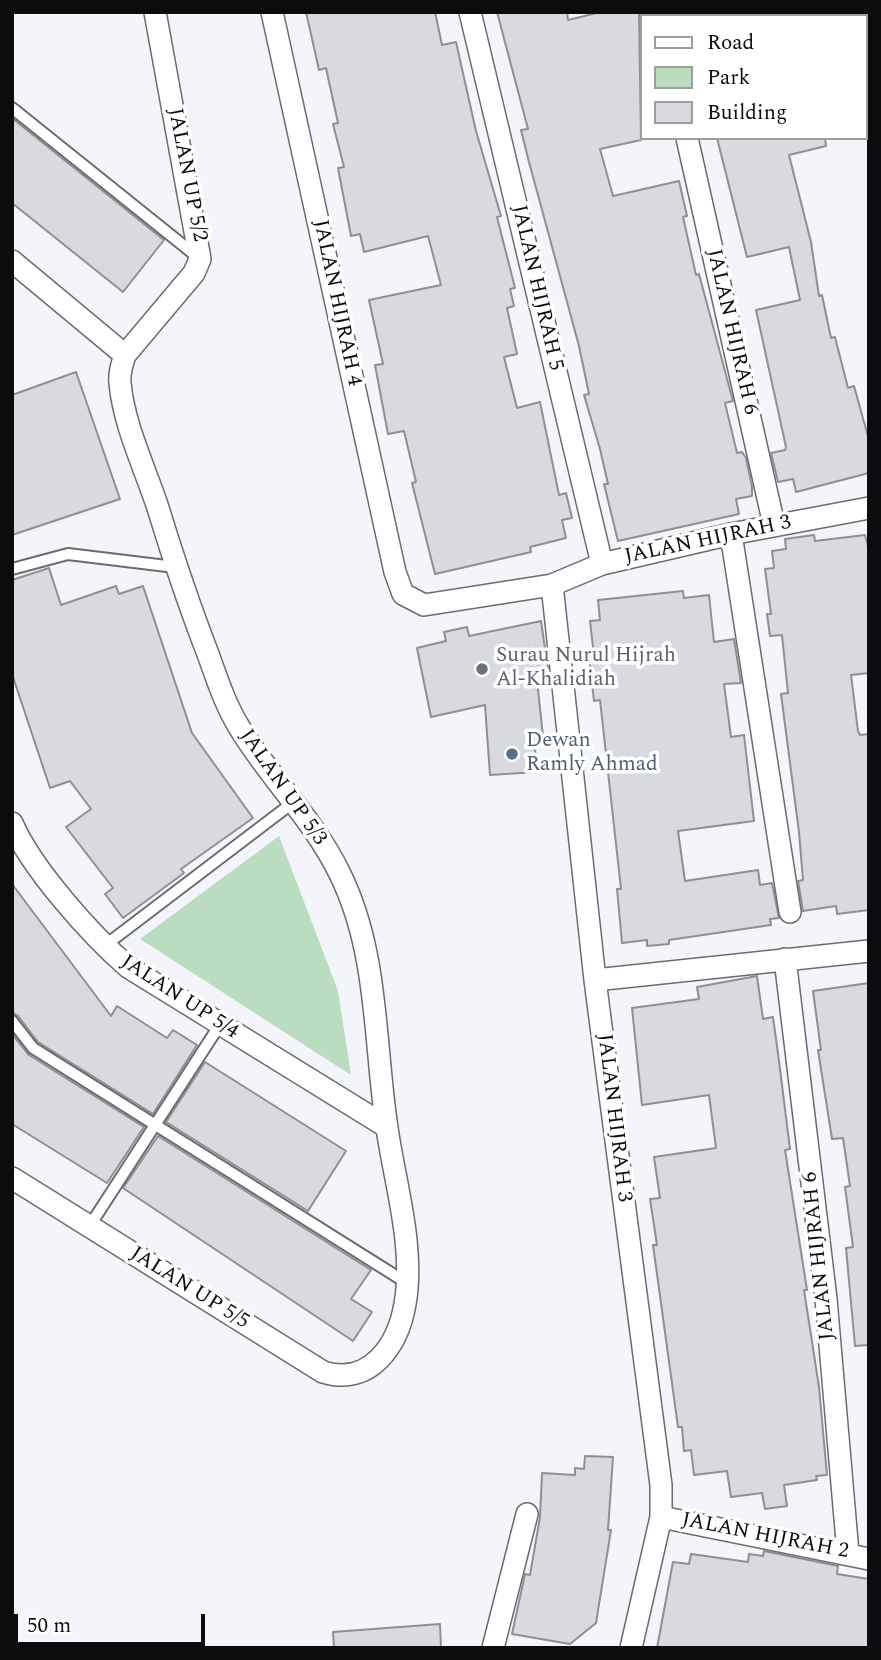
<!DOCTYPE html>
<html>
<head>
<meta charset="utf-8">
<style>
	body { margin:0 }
	#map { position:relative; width:881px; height:1660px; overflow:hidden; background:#f3f5fa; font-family:Spectral,serif }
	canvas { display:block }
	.frame { position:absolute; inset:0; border:14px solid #0b0c0d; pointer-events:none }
	.legend { position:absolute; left:640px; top:14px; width:228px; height:126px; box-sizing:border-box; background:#fff; border:2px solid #9d9e9e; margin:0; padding:9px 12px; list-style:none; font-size:21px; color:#0b0c0d }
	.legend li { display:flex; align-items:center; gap:14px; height:35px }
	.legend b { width:35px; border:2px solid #9d9e9e }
	.scale { position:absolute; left:14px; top:1614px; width:191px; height:32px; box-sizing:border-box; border:4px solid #0b0c0d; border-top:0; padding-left:9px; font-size:21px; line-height:24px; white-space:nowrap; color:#0b0c0d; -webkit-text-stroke:5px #fff; paint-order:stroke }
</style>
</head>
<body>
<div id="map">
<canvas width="881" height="1660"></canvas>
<div class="frame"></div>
<ul class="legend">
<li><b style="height:9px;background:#fff"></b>Road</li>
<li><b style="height:19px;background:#baddc0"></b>Park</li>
<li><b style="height:19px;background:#d8dadf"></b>Building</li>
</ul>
<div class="scale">50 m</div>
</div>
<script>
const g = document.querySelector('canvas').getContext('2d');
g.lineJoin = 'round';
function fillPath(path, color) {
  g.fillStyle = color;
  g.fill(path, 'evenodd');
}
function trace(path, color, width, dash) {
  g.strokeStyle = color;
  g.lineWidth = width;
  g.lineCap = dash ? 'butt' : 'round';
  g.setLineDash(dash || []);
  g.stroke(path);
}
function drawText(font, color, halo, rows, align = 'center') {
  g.font = font + ' Spectral,serif';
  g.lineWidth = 7;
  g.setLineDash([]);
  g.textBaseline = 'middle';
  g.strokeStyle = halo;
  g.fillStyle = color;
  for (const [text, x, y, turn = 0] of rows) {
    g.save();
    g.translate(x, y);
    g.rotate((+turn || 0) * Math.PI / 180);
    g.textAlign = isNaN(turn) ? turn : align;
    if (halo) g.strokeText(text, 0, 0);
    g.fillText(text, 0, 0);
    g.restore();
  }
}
const green = new Path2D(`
	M843,12h26v62l-4,-9v-49h-21z
	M279,836l59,155 13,84 -211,-136z`);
const building = new Path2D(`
	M306,12h129l7,33 14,-3 20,89 25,85 -4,1 18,71 -5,1 4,17 -7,2 10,46 -13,3 13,51 23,-6 19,93 7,-2 6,25 -10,2 4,18 -36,9 1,5 -96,22 -23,-91 4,-1 -12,-51 -16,3 -13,-69 8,-1 -14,-64 72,-15 -13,-49 -64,16 -4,-18 -9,2 -13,-68 6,-1 -11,-43 5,-1 -12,-55 -7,2z
	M497,12h70l1,8 33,-8h38l2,128 -41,9 13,47 66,-15 8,35 -4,1 13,58 3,-1 34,127 -8,2 12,50 5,-1 4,6 6,29v9l-16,3 3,15 -121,27 -14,-57h4l-8,-35 -16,-54 5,-1 -10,-48 -50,-184 -8,-32 7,-1z
	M12,118l152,122 -41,52 -111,-89z
	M717,138h108l1,8 -37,9 22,87 8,54 3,-1 9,43 4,-1 13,51 6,-2 15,54v33l-73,19 -3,-13 -15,3 -7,-29 14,-3 1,-3 -30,-137 44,-10 -11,-53 -42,10z
	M76,372l44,127 -108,36v-140z
	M814,535l1,6 50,-6 4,15v123l-18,2 7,56 2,4 9,-1v176l-32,4 -1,-8 -33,5 -5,-30 5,-1 -4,-48 -18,-138 7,-1 -6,-58 -12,1 -3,-22h4l-6,-45 9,-1 -2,-17 14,-2 -1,-10z
	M49,568l12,37 55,-19 3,8 24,-8 49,147 61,85 -72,51 3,4 -61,45 -18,-24 8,-6 -47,-61 25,-18 -21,-28 -20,7 -38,-114v-94z
	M683,591l1,7 25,-3 5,47 20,-3 7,44 -17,1 7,53 13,-2 10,86 -76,10 7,50 73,-11 2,15 12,-2 7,35 -9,1 1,6 -102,15v4l-22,2v-6l-25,3 -5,-54h4l-21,-189 -6,1 -5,-44 5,-1 -4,-35 10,-1 -2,-20z
	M541,621l7,47 -12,3 7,65h-9l3,36 -47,3 -5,-70 -54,12 -14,-69 29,-7 -2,-9 23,-5 2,9z
	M12,884l99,132 6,-10 50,32 6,-8 24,15 -44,69 -115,-72 -20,-26 -6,-3z
	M757,976l6,43 10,-2 6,44 11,88 -5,1 22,140h-3l15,97 8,88 -11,1 1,4 -33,5 3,21 -22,3 -3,-16 -31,4 -4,-26 -33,4 -3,-25 -7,1 -2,-24h-4l-25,-182h4l-7,-46 10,-1 -6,-41 62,-9 -7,-53 -67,10 -10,-97 67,-9 -2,-12z
	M869,983v362l-14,1 -9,-98 7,-1 -8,-60 5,-1 -7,-48 -11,1 -14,-89h3l-8,-59z
	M12,1034l17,21 115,72 -37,56 -95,-59z
	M205,1062l141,89 -38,60 -142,-89z
	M158,1136l213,134 -20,29 21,13 -19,29 -230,-153z
	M585,1456l28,1 -5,73h3l-15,93 -26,21 -58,-10 13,-60 5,1 10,-58 2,-44 33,2v-7l9,1z
	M764,1551l74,15 -1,8 32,5v69h-212l16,-86 16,2 2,-10 57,8 1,-8 14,2z
	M440,1624l1,24h-107l-1,-16z`);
const service = new Path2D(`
	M12,108l187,150
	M12,569l56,-15 107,13
	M103,947l192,-146
	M12,1021l21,27 374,235
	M89,1227l130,-201`);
const minor = new Path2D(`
	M272,12l123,560 8,22 21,11 128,-20 50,-21 129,-30 138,-26
	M470,12l132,552
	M659,12v4
	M687,138l87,387
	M12,261l113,94c-3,9 -6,18 -5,28 4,43 25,85 38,125 15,49 31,97 50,146 9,25 17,50 31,73 30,50 74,92 100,145 40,79 35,171 48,256 8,56 28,119 18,176 -7,41 -35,83 -82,68l-311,-194
	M125,355l69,-82 6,-14 -45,-247
	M731,534l59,378
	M552,585l43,395 66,505v32l-30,131
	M12,823c19,45 79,112 116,144l259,160
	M785,959l41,340 22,254
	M595,980l274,-29
	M661,1517l208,42
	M493,1648l34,-134`);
const markers = [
	[482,669,7,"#6b7280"],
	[512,754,7,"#5c6f8a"]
];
const streetNames = [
	["JALAN UP 5/2",186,175,79],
	["JALAN HIJRAH 5",536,288,77],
	["JALAN HIJRAH 4",336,303,78],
	["JALAN HIJRAH 6",731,332,77],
	["JALAN HIJRAH 3",708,541,-12],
	["JALAN UP 5/3",282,788,55],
	["JALAN UP 5/4",179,998,33],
	["JALAN HIJRAH 3",613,1118,83],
	["JALAN HIJRAH 6",820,1256,-96],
	["JALAN UP 5/5",189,1289,32],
	["JALAN HIJRAH 2",765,1537,11]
];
const worshipNames = [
	["Surau Nurul Hijrah",496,657],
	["Al-Khalidiah",496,681]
];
const serviceNames = [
	["Dewan",526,742],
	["Ramly Ahmad",526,766]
];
fillPath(green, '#baddc0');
fillPath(building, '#d8dadf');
trace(building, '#8d8f94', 2);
trace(service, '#6a6c71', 14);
trace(minor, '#6a6c71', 24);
trace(service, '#fff', 10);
trace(minor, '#fff', 21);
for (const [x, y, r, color] of markers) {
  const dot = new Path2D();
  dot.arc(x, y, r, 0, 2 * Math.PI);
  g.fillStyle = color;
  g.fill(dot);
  trace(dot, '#fff', 2.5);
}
drawText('21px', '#0b0c0d', '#fff', streetNames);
drawText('21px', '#5b616d', '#fff', worshipNames, 'left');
drawText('21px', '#4e5e75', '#fff', serviceNames, 'left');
</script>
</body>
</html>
